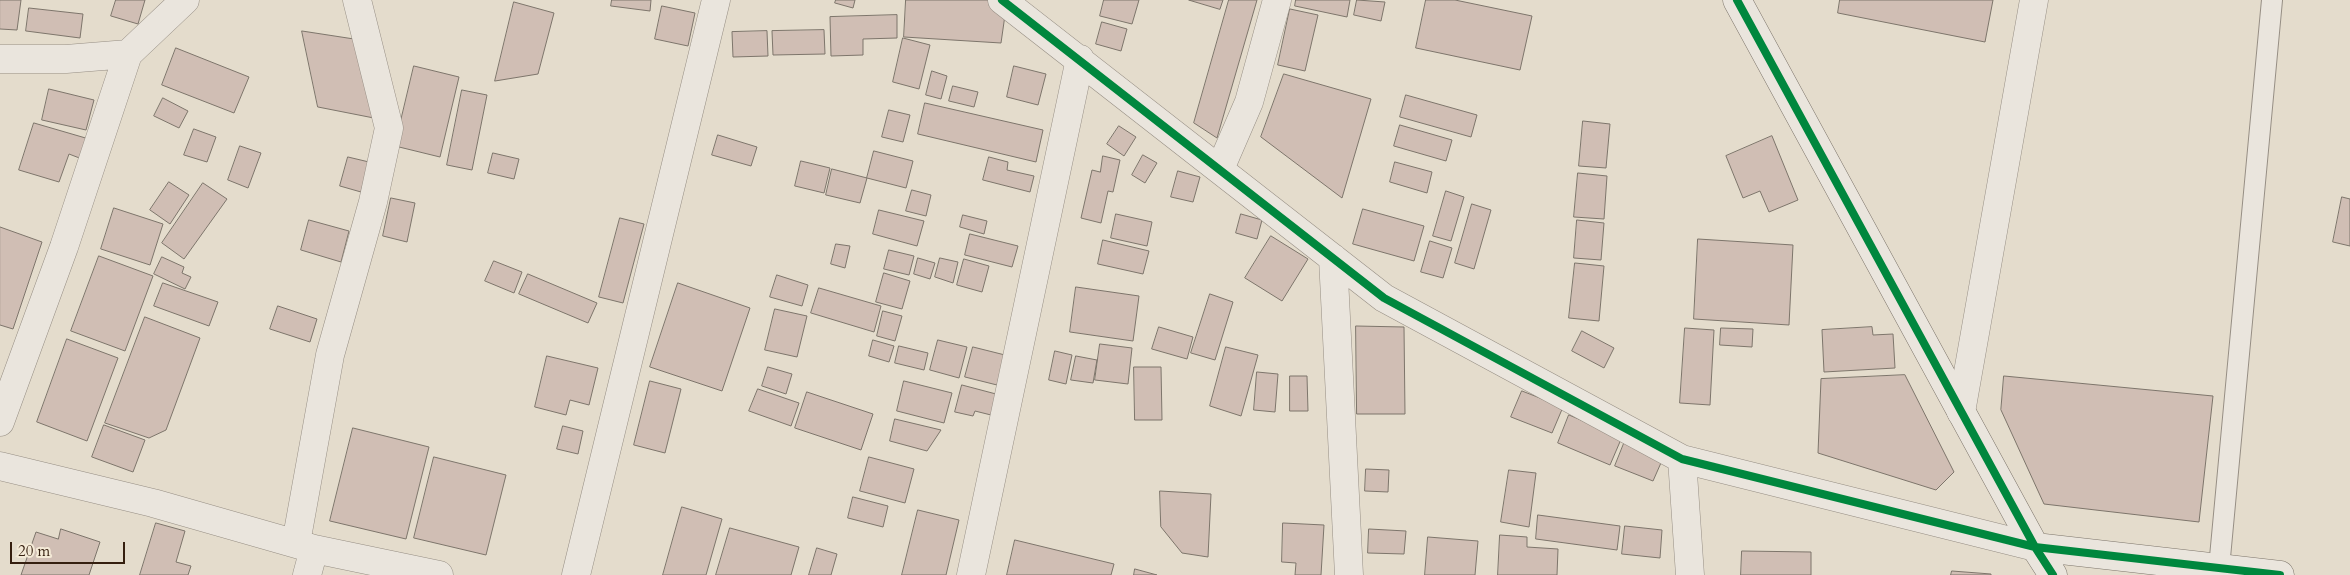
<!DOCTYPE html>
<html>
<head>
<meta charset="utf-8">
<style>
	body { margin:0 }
	#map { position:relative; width:2350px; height:575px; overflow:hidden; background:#e4dccc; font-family:Cardo,serif }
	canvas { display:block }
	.scale { position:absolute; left:10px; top:542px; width:115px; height:22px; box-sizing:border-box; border:2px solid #351f0f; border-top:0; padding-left:6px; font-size:15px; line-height:18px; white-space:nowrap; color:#351f0f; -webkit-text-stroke:4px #f4ead7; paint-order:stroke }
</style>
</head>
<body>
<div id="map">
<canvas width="2350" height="575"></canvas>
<div class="scale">20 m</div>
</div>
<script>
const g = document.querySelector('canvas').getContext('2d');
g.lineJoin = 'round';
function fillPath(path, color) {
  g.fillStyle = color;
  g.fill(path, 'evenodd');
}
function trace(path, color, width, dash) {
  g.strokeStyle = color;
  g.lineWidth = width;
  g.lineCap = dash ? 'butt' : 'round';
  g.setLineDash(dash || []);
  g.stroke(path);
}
const building = new Path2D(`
	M0,0h21l-4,30 -17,-1z
	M116,0h29l-7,24 -27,-8z
	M612,0h39l-1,11 -39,-5z
	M836,0h19l-2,8 -18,-5z
	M906,0h89l11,8 -5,35 -97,-6z
	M1104,0h35l-7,24 -32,-8z
	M1189,0h34l-3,9z
	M1229,0h28l-40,138 -23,-15z
	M1296,0h54l-3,17 -52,-11z
	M1357,0l28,2 -4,19 -27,-6z
	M1426,0h29l77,16 -12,54 -104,-22z
	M1840,0h153l-8,42 -147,-29z
	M514,2l40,11 -16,61 -43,7z
	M662,6l33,7 -7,33 -33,-7z
	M29,8l54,6 -3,24 -54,-7z
	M1290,9l28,6 -13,56 -27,-6z
	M897,15v23l-34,1v16l-32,1 -1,-39z
	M1102,22l25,7 -6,22 -25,-7z
	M824,30l1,24 -52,1 -1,-24z
	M302,31l52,8 30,81 -66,-13z
	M767,31l1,25 -35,1 -1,-25z
	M903,38l27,7 -11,44 -26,-7z
	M176,48l73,29 -15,36 -72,-28z
	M414,66l45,11 -19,80 -45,-11z
	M1014,66l32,8 -8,31 -31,-8z
	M932,71l15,5 -6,23 -15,-4z
	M1284,74l87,25 -29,99 -81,-61z
	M953,86l25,6 -4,15 -25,-6z
	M49,89l45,11 -8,30 -44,-10z
	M462,90l25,5 -15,75 -25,-5z
	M1406,95l71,20 -6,22 -71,-20z
	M163,98l25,13 -9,17 -25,-12z
	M925,103l118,27 -7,32 -118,-28z
	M889,110l21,5 -7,27 -21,-5z
	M1583,121l27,3 -4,44 -27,-2z
	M34,123l55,16 -7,20 -13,-5 -10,28 -40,-12z
	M1400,125l52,15 -6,21 -52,-15z
	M1119,126l17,11 -12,19 -17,-12z
	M194,129l22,8 -9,25 -23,-7z
	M718,135l39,12 -6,19 -39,-11z
	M1772,136l26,64 -29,12 -9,-21 -17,7 -17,-42z
	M240,146l21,7 -13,35 -20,-8z
	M874,151l39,10 -7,27 -39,-10z
	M493,153l26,6 -5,20 -26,-6z
	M1143,155l14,8 -12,20 -13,-8z
	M1103,156l17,4 -7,32 -5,-1 -7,32 -20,-5 11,-48 8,2z
	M348,157l21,5 -8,30 -21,-6z
	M989,157l19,5 -1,8 27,6 -4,16 -47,-12z
	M801,161l29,7 -6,25 -29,-7z
	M1395,162l37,10 -5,21 -37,-11z
	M832,169l35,9 -7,25 -34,-8z
	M1178,171l22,6 -7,25 -22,-5z
	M1578,173l29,3 -3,43 -30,-2z
	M169,182l20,13 -19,29 -20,-14z
	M203,183l24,16 -43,60 -22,-16z
	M912,190l19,5 -5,21 -20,-5z
	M1446,191l18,6 -13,44 -18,-5z
	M2342,197l8,2v47l-17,-4z
	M391,198l24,5 -8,39 -24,-6z
	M1472,204l19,6 -17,59 -19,-6z
	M114,208l49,16 -13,41 -49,-16z
	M1363,209l61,17 -10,35 -61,-17z
	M879,210l45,11 -7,25 -44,-12z
	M1116,214l36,8 -5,24 -36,-8z
	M1241,214l21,6 -5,19 -21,-6z
	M963,215l24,6 -3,13 -24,-7z
	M620,218l24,6 -21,79 -24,-6z
	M309,220l40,11 -8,31 -40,-12z
	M1577,220l27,3 -3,37 -27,-2z
	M0,227l42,15 -29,87 -13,-4z
	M970,234l48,12 -6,21 -47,-12z
	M1271,236l37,23 -26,42 -37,-23z
	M1698,239l95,6 -4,80 -95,-6z
	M1103,240l46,11 -6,23 -45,-10z
	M1430,241l22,7 -9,30 -22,-6z
	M836,244l14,2 -5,22 -14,-4z
	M889,250l25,6 -5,19 -25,-6z
	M99,256l54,20 -28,75 -54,-20z
	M162,257l22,10 -2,6 9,4 -6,12 -31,-15z
	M918,258l17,5 -5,16 -16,-5z
	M940,258l18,4 -5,21 -18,-6z
	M964,259l25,7 -7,26 -25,-7z
	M494,261l28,11 -8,21 -29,-12z
	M1575,263l29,3 -5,55 -30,-3z
	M884,273l26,8 -8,28 -26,-7z
	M528,274l69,29 -9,20 -69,-29z
	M777,275l31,10 -6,21 -32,-9z
	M163,283l55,19 -9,24 -55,-20z
	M678,283l72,25 -28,83 -72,-24z
	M1076,287l63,9 -6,45 -63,-9z
	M819,288l62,18 -7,26 -63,-19z
	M1210,294l23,8 -18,58 -24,-7z
	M278,306l39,13 -7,23 -40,-13z
	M775,309l32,7 -10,41 -32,-7z
	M883,311l19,5 -7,25 -18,-5z
	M145,317l55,21 -34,92 -17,8 -44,-15z
	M1356,326l48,1 1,87h-48z
	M1159,327l34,10 -6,22 -35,-10z
	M1872,327l1,8 20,-1 2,34 -71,4 -2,-42z
	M1685,328l29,2 -4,75 -30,-2z
	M1721,328l32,1 -1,18 -32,-2z
	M1582,331l32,17 -10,20 -32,-17z
	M67,339l51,19 -31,83 -50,-19z
	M873,340l21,6 -5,16 -20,-6z
	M938,340l29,7 -8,31 -29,-8z
	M1100,344l32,4 -4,36 -33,-4z
	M899,346l29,7 -4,17 -29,-7z
	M973,347l32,8 -8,30 -32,-8z
	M1226,347l32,8 -17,61 -31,-10z
	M1055,351l17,4 -6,29 -17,-4z
	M547,356l51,12 -9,37 -19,-5 -4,15 -31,-8z
	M1076,356l21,4 -4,23 -22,-3z
	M768,367l24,7 -6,20 -24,-8z
	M1134,367h27l1,53h-27z
	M1257,372l21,2 -3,38 -21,-2z
	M1905,375l49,97 -18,18 -118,-37 3,-74z
	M1290,376h17l1,35h-18z
	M2004,376l209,20 -14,126 -155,-18 -43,-94z
	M650,381l31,8 -16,64 -31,-8z
	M904,381l48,12 -8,30 -47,-12z
	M962,385l34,9 -5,21 -16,-4 -2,5 -18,-4z
	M758,389l41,14 -8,23 -42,-15z
	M1522,391l41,16 -11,26 -41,-16z
	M807,392l66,22 -12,36 -66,-22z
	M1569,415l53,22 -12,28 -52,-22z
	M895,419l46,11 -14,21 -37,-10z
	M104,425l41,15 -12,32 -41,-15z
	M563,426l20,5 -5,23 -21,-5z
	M353,428l76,19 -23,92 -76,-18z
	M1625,441l39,15 -11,25 -38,-15z
	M434,457l72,18 -20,80 -72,-17z
	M869,457l45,12 -9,34 -45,-12z
	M1366,469l23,1 -1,22 -23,-1z
	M1509,470l27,3 -7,54 -28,-5z
	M1160,491l51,3 -3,63 -26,-4 -21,-26z
	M853,497l35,9 -5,21 -35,-9z
	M682,507l40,12 -16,56h-43z
	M918,510l41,10 -13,55h-44z
	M1538,515l82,11 -3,24 -81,-11z
	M156,523l29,8 -9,31 15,4 -3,9h-48z
	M1283,523l41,2 -3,50h-26l1,-12 -14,-1z
	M1625,526l37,4 -2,28 -38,-4z
	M730,528l69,19 -8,28h-75z
	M61,529l39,13 -11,33h-68l15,-43 22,7z
	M1369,529l37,2 -2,23 -36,-1z
	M1500,535l27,2v10l31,2 -1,26h-59z
	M1428,537l50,4 -3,34h-50z
	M1015,540l99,24 -3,11h-104z
	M817,548l20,6 -6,21h-22z
	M1742,551l69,1v23h-70z
	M1135,569l22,6h-23z
	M1952,571l39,3v1h-40z`);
const lane = new Path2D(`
	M2219,568l53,-568`);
const street = new Path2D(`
	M1002,0l382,298 298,161 353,88
	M0,59h66l62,-5
	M1220,169l29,-67 28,-102
	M1333,258l16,317
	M1961,412l73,-412
	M0,422l64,-175 64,-193 57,-54
	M1682,459l8,116
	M0,466l153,37 161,46 125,26
	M296,543l34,-188 43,-153 16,-74 -32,-128
	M307,575l7,-26
	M576,575l140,-575
	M971,575l109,-516`);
const secondary = new Path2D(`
	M1737,0l298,547 18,28
	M2035,547l245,28`);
const cycleway = new Path2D(`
	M1002,0l382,298 298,161 353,88 245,28
	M1737,0l298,547 18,28`);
fillPath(building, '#d0beb4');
trace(building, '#7d756b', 1);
trace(lane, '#968e84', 22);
trace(street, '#968e84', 29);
trace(secondary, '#7d756b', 29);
trace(lane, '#eae5dd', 20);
trace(street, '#eae5dd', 28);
trace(secondary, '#eae5dd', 28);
trace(cycleway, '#00873e', 8);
</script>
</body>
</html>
